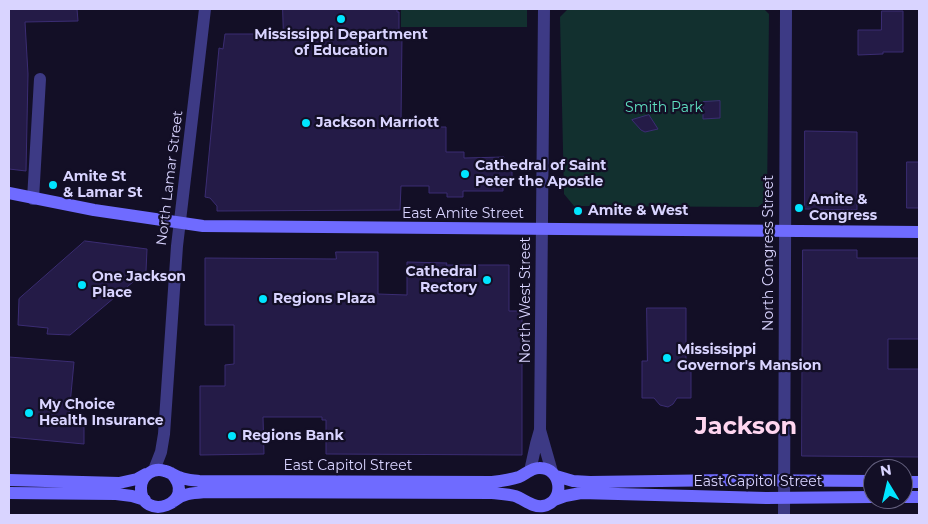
<!DOCTYPE html>
<html>
<head>
<meta charset="utf-8">
<style>
	body { margin:0 }
	#map { position:relative; width:928px; height:524px; overflow:hidden; background:#130f26; font-family:Montserrat,sans-serif }
	canvas { display:block }
	.frame { position:absolute; inset:0; border:10px solid #d9d4ff; pointer-events:none }
	.north { position:absolute; left:863px; top:459px; width:50px; height:50px; box-sizing:border-box; background:#130f26; border:1px solid #625e7d; border-radius:50%; rotate:351deg; font-size:14px; font-weight:700; line-height:20px; text-align:center; color:#d9d4ff }
	.north::after { content:''; display:block; margin:auto; width:18px; height:22px; background:#00e5ff; clip-path:polygon(50% 0,100% 100%,50% 72%,0 100%) }
</style>
</head>
<body>
<div id="map">
<canvas width="928" height="524"></canvas>
<div class="frame"></div>
<div class="north">N</div>
</div>
<script>
const g = document.querySelector('canvas').getContext('2d');
g.lineJoin = 'round';
function fillPath(path, color) {
  g.fillStyle = color;
  g.fill(path, 'evenodd');
}
function trace(path, color, width, dash) {
  g.strokeStyle = color;
  g.lineWidth = width;
  g.lineCap = dash ? 'butt' : 'round';
  g.setLineDash(dash || []);
  g.stroke(path);
}
function drawText(font, color, halo, rows, align = 'center') {
  g.font = font + ' Montserrat,sans-serif';
  g.lineWidth = 4.5;
  g.setLineDash([]);
  g.textBaseline = 'middle';
  g.strokeStyle = halo;
  g.fillStyle = color;
  for (const [text, x, y, turn = 0] of rows) {
    g.save();
    g.translate(x, y);
    g.rotate((+turn || 0) * Math.PI / 180);
    g.textAlign = isNaN(turn) ? turn : align;
    if (halo) g.strokeText(text, 0, 0);
    g.fillText(text, 0, 0);
    g.restore();
  }
}
const green = new Path2D(`
	M398,9h129v18h-126v-17z
	M568,9h196l5,5 -2,186 -9,7 -184,-1 -10,-12 -4,-177z`);
const building = new Path2D(`
	M9,9h68l1,12 -53,1 3,52 -2,97 -17,-2z
	M283,9h114v3h2v23h3l-1,87h24v5h21v25h18v6l40,-1v10l8,-1v15h-9v10h-40v6h-16v-4h-18v-7h-28l-1,24 -183,1v-5l-7,-8 -5,-1 14,-149 4,1 2,-15h58z
	M882,11h21v41h-20v2l-25,1v-25h23z
	M720,101v17l-17,1v-17z
	M649,115l9,14 -13,3 -4,-2 -9,-10z
	M805,131l52,1v78l-52,-1z
	M907,162h12v46h-12z
	M85,241l62,8 -1,22 -76,64 -23,-1 1,-6 -30,-3 1,-26z
	M803,250h54v8h62v81h-31v30h31v88l-117,-1z
	M336,252h42v42l29,1v-33l40,1 -1,2h63v46h13v144l-196,-1v-34h-4v-3h-59l1,37 -64,1v-69h25v-21l9,-1v-39h-29v-67l131,1z
	M647,308h39v53h5v37h-14l-4,6 -5,3 -8,-2 -6,-7h-12v-37h5z
	M9,357l65,5 -5,53h15v29l-75,-7z`);
const minor = new Path2D(`
	M33,199l7,-120
	M784,515l2,-506`);
const tertiary = new Path2D(`
	M540,430l12,42
	M154,470l7,-18 3,-18 13,-188 28,-237
	M530,471l6,-27 4,-14 4,-421`);
const secondary = new Path2D(`
	M9,193l85,17 109,16 716,6
	M171,473c29,31 -31,50 -30,15 0,-13 13,-21 24,-17 5,1 10,5 14,6 7,3 13,3 20,4l293,1c9,-1 18,-2 27,-5 7,-3 12,-9 20,-9 23,-1 27,34 4,38 -10,2 -19,-7 -28,-10 -8,-2 -15,-2 -23,-3l-285,-1c-12,1 -24,1 -33,9
	M556,476l17,5 17,1 140,-2 143,1
	M9,480l110,3 18,-4 9,-5
	M903,482h16
	M9,493l107,1 16,2 13,4
	M903,497h16
	M554,500l11,-4 16,-3 185,5 107,-1`);
const markers = [
	[341,19,5,"#00e5ff"],
	[306,123,5,"#00e5ff"],
	[465,174,5,"#00e5ff"],
	[53,185,5,"#00e5ff"],
	[799,208,5,"#00e5ff"],
	[578,211,5,"#00e5ff"],
	[487,280,5,"#00e5ff"],
	[82,285,5,"#00e5ff"],
	[263,299,5,"#00e5ff"],
	[667,358,5,"#00e5ff"],
	[29,413,5,"#00e5ff"],
	[232,436,5,"#00e5ff"]
];
const poiNames = [
	["Mississippi Department",341,35,"center"],
	["of Education",341,51,"center"],
	["Jackson Marriott",316,123],
	["Cathedral of Saint",475,166],
	["Peter the Apostle",475,182],
	["Amite St",63,177],
	["& Lamar St",63,193],
	["Amite &",809,200],
	["Congress",809,216],
	["Amite & West",588,211],
	["Cathedral",477,272,"right"],
	["Rectory",477,288,"right"],
	["One Jackson",92,277],
	["Place",92,293],
	["Regions Plaza",273,299],
	["Mississippi",677,350],
	["Governor's Mansion",677,366],
	["My Choice",39,405],
	["Health Insurance",39,421],
	["Regions Bank",242,436]
];
const parkNames = [
	["Smith Park",664,108]
];
const streetNames = [
	["North Lamar Street",170,178,-83],
	["East Amite Street",463,214],
	["North Congress Street",769,253,-90],
	["North West Street",526,300,-90],
	["East Capitol Street",348,466],
	["East Capitol Street",758,482]
];
const townNames = [
	["Jackson",746,427]
];
fillPath(green, '#12302f');
fillPath(building, '#241b47');
trace(building, '#3b2d73', 1);
trace(minor, '#3d3a85', 12);
trace(tertiary, '#3d3a85', 12);
trace(secondary, '#6f6bff', 12);
for (const [x, y, r, color] of markers) {
  const dot = new Path2D();
  dot.arc(x, y, r, 0, 2 * Math.PI);
  g.fillStyle = color;
  g.fill(dot);
  trace(dot, '#130f26', 2);
}
drawText('bold 14px', '#d9d4ff', '#130f26', poiNames, 'left');
drawText('14px', '#5fe0c0', '#130f26', parkNames);
drawText('14px', '#d9d4ff', '#130f26', streetNames);
drawText('bold 24px', '#ffd6f0', '#130f26', townNames);
</script>
</body>
</html>
